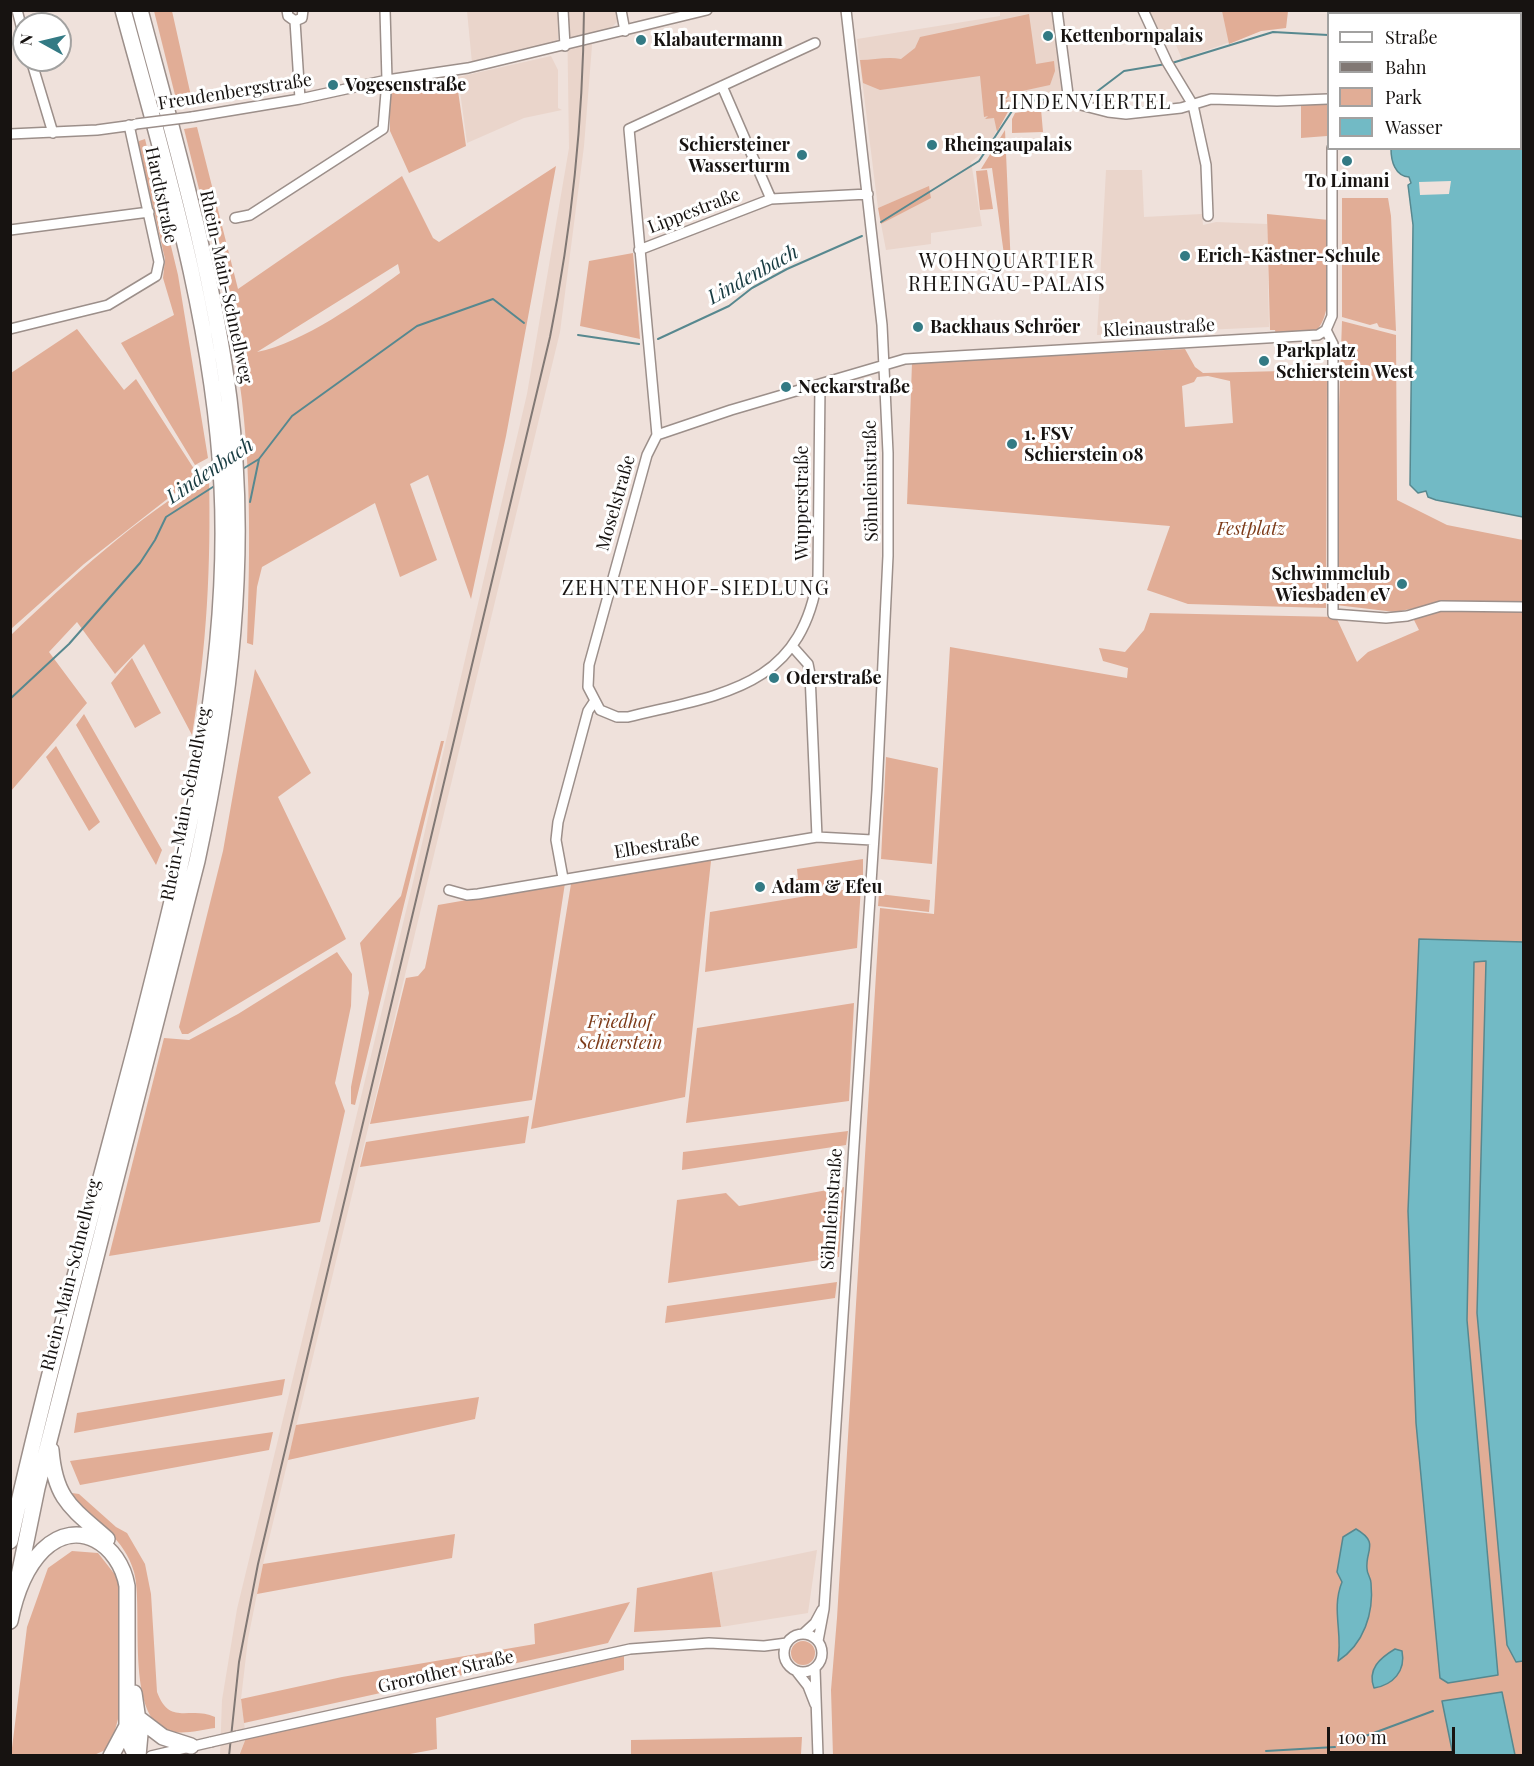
<!DOCTYPE html>
<html>
<head>
<meta charset="utf-8">
<style>
	body { margin:0 }
	#map { position:relative; width:1534px; height:1766px; overflow:hidden; background:#efe1db; font-family:"Playfair Display",serif }
	canvas { display:block }
	.frame { position:absolute; inset:0; border:12px solid #171311; pointer-events:none }
	.legend { position:absolute; left:1327px; top:12px; width:195px; height:138px; box-sizing:border-box; background:#fff; border:2px solid #a2a1a0; margin:0; padding:8px 10px; list-style:none; font-size:18px; color:#171311 }
	.legend li { display:flex; align-items:center; gap:12px; height:30px }
	.legend b { width:30px; border:2px solid #a2a1a0 }
	.north { position:absolute; left:12px; top:12px; width:60px; height:60px; box-sizing:border-box; background:#fff; border:2px solid #a2a1a0; border-radius:50%; rotate:278deg; font-size:16px; font-weight:700; line-height:24px; text-align:center; color:#171311 }
	.north::after { content:''; display:block; margin:auto; width:21px; height:27px; background:#337a84; clip-path:polygon(50% 0,100% 100%,50% 72%,0 100%) }
	.scale { position:absolute; left:1327px; top:1727px; width:128px; height:27px; box-sizing:border-box; border:3px solid #171311; border-top:0; padding-left:8px; font-size:18px; line-height:21px; white-space:nowrap; color:#171311; -webkit-text-stroke:4px #fff; paint-order:stroke }
</style>
</head>
<body>
<div id="map">
<canvas width="1534" height="1766"></canvas>
<div class="frame"></div>
<ul class="legend">
<li><b style="height:8px;background:#fff"></b>Straße</li>
<li><b style="height:8px;background:#817874"></b>Bahn</li>
<li><b style="height:16px;background:#e1ad96"></b>Park</li>
<li><b style="height:16px;background:#72bac5"></b>Wasser</li>
</ul>
<div class="north">N</div>
<div class="scale">100 m</div>
</div>
<script>
const g = document.querySelector('canvas').getContext('2d');
g.lineJoin = 'round';
function fillPath(path, color) {
  g.fillStyle = color;
  g.fill(path, 'evenodd');
}
function trace(path, color, width, dash) {
  g.strokeStyle = color;
  g.lineWidth = width;
  g.lineCap = dash ? 'butt' : 'round';
  g.setLineDash(dash || []);
  g.stroke(path);
}
function drawText(font, color, halo, rows, align = 'center') {
  g.font = font + ' "Playfair Display",serif';
  g.lineWidth = 6;
  g.setLineDash([]);
  g.textBaseline = 'middle';
  g.strokeStyle = halo;
  g.fillStyle = color;
  for (const [text, x, y, turn = 0] of rows) {
    g.save();
    g.translate(x, y);
    g.rotate((+turn || 0) * Math.PI / 180);
    g.textAlign = isNaN(turn) ? turn : align;
    if (halo) g.strokeText(text, 0, 0);
    g.fillText(text, 0, 0);
    g.restore();
  }
}
const built = new Path2D(`
	M467,11h91v28l-2,3 -84,21z
	M567,11h49l2,10 -7,7 -18,5 -9,113 -24,186 -297,1232 -15,75 -7,60 5,39 -7,17 -19,1 2,-56 15,-91 176,-727 114,-488 42,-246z
	M1000,11h53l9,84 -51,7 -24,47 -16,13 11,64 -51,7v11l-45,6 -5,-26 50,-27 -2,-10 -51,21 -21,-169 143,-23z
	M1148,11h140l-2,17 -25,3 -79,28 -9,-21 -8,2z
	M551,56l7,14v38l4,2 -38,8 -57,25 -9,-66z
	M1106,170h36l2,47 58,-3 1,11 13,-3 51,2 2,103 -172,8z
	M817,1550l-9,63 -87,14 -9,-55z`);
const green = new Path2D(`
	M154,11h18l21,94 -15,2z
	M1222,11h66l-2,17 -25,3 -32,13z
	M1029,14l7,50 18,-3 1,10 -5,14 -37,8 -8,7 14,2 -9,6 -13,24 -3,-14 -9,1 3,-3 -4,1 -4,-41 -100,14 -17,-7 -3,-23c14,0 28,-4 41,-1l14,-11 5,-11z
	M456,77l10,69 -57,27 -19,-42v-41z
	M1327,101v35l-26,2v-35z
	M1041,109l2,23 -31,1v-14l3,-6z
	M197,127l41,162 164,-113 31,62 6,4 117,-76 -50,270 -35,163 -43,-124 -18,9 27,76 -37,17 -25,-74 -113,64 -5,20 -4,58 -6,-2c3,-93 5,-186 -10,-278 -12,-80 -34,-158 -53,-236zM398,264l2,9c-39,28 -97,70 -143,79z
	M1005,130l6,138 -5,1 -14,-101 -11,1z
	M145,139l33,136 30,183 -13,7 -74,-122 53,-28 -11,-37 2,-19 -26,-113v-5z
	M987,170l6,39 -13,1 -4,-39z
	M929,186l2,12 -50,26 -3,-16z
	M1342,198h46l3,18 5,115 -17,-4 -2,-4 -7,2 -28,-8z
	M1267,214l62,6c0,22 7,104 -16,112 -11,3 -26,2 -37,3l-1,-5h-5z
	M633,253l7,86 -60,-13 9,-65z
	M1342,321l54,14 1,165 50,25 76,15 1,63 -78,-1 -51,10 -59,-7 1,-141z
	M77,329l47,61 12,-11 62,96 -114,89 -73,65v-256z
	M1185,349l10,18 8,6 120,-3 4,3 -1,235 -138,-4 -41,-14 23,-64 -263,-22 5,-141zM1208,376l22,5 3,42 -48,4 -3,-41 12,-4 3,-5z
	M209,476c2,89 -2,171 -17,259l-48,-91 -29,30 -38,-52 -28,30 38,51 -76,88v-156c58,-55 128,-121 198,-159z
	M1446,609l77,1v1145l-690,1 -2,-66 6,-72 43,-710 54,6 16,-267 177,31 1,-10 -25,-7 -4,-13 26,4 19,-22 6,-17 186,4 21,45 11,-10 51,-22 -6,-12z
	M132,658l29,55 -26,15 -24,-45z
	M255,669l56,104 -33,24 68,142 -158,95h-6l-3,-7 44,-176z
	M84,714l78,136 -6,15 -80,-140z
	M441,741h3l-89,364 -4,-1v-17l18,-94 -9,-50 41,-47z
	M56,746l44,76 -11,9 -43,-74z
	M886,757l52,11 -6,96 -51,-5z
	M707,858l4,3 -26,236 -154,32 40,-245 5,-4z
	M863,859v22l-85,14 -2,-13 22,-3 -1,-10z
	M565,883l-33,217 -162,24 36,-146 12,-2 7,-8 13,-63z
	M861,887l-4,61 -152,24 5,-60z
	M879,894l51,6 -1,12 -51,-6z
	M337,952l15,22 -1,32 -16,77 10,28 -25,111 -211,34 55,-218 25,2 49,-26z
	M854,1003l-5,98 -163,22 11,-95z
	M529,1116l-4,27 -165,24 6,-25z
	M848,1131l-2,14 -164,25 1,-18z
	M844,1187l-5,70 -171,26 9,-83 49,-7 13,13z
	M837,1282l-2,16 -170,25 2,-17z
	M285,1379l-3,16 -208,38 3,-20z
	M479,1397l-4,22 -187,41 8,-35z
	M273,1432l-4,18 -189,35 -10,-24z
	M72,1493l7,1 37,33 11,6 18,31 6,30 6,98c13,35 33,13 58,25v11c-14,2 -32,7 -46,3 -45,-12 -25,-124 -35,-159 -9,-33 -38,-50 -60,-73z
	M455,1534l-3,24 -195,36 6,-30z
	M72,1551l26,2 22,28v131l-10,36 -16,7 -83,1 16,-129 21,-59z
	M712,1572l9,55 -87,5 3,-44z
	M630,1602l-22,41 -364,80 -3,-24 101,-22 193,-33 -1,-20z
	M791 1653a12 12 0 1 1 24 0a12 12 0 1 1-24 0Z
	M624,1656v14l-188,48 1,31 -38,7h-160l7,-18z
	M802,1737l-1,17 -170,1v-15z`);
const water = new Path2D(`
	M1379,11h144v506l-87,-17 -8,-3 -2,-6 -8,2 -8,-8 3,-260 -5,-40 3,-2 -2,-6c-14,-1 -18,-16 -18,-28l129,-1v-134h-140z
	M1419,939l105,3 -1,719 -7,1 -9,-17 -30,-332 9,-352 -12,1 -7,358 31,355 -50,8 -8,-5 -24,-255 -8,-212z
	M1356,1529c24,14 9,21 11,40 0,5 4,9 4,14 3,30 -7,61 -33,78 5,-28 -7,-52 4,-79l-5,-10 6,-35z
	M1395,1649l7,2c4,20 -9,34 -28,37 -7,-19 6,-30 21,-39z
	M1502,1692l13,63h-62l-11,-54z`);
const pier = new Path2D(`
	M1451,181l-2,13 -29,1 -1,-13z`);
const stream = new Path2D(`
	M1172,63l101,-31 55,3
	M1073,97l22,-4 29,-22 42,-7
	M881,222l98,-61 37,-56 5,-3 46,-5
	M578,335l61,9
	M658,339l71,-33 23,-18 35,-19 75,-33
	M241,470l18,-11 33,-43 125,-90 76,-27 31,24
	M250,502l9,-43
	M10,699l59,-55 71,-81 15,-23 11,-23 50,-32
	M1352,1741l81,-30
	M1266,1751l69,-4`);
const minor = new Path2D(`
	M17,10l7,27
	M287,10l1,6 7,5 7,-3 1,-8
	M563,10l2,36
	M621,10l4,21
	M1057,10l12,92
	M1143,10l24,52 26,43 13,60 2,51
	M1337,14v-4
	M295,21l5,78
	M815,43l-186,86 28,306 -10,20 -58,210 -1,22 12,23 17,7h11c93,-23 173,-28 190,-141l2,-192
	M31,60l22,73
	M722,86l49,113
	M1048,105l21,-3 39,10 18,2 55,-6 30,-9 66,2 51,-2
	M192,117l108,-18 87,-19 81,-12 239,-58
	M10,134l87,-4 37,-5
	M235,218l15,-3 133,-86 4,-49 -2,-70
	M10,230l139,-18
	M639,250l132,-51 97,-5
	M10,329l98,-24 48,-29 3,-14 -30,-137
	M1326,330l7,14v270l53,4 21,-2 34,-10 83,1
	M657,435l74,-25 174,-51 413,-24 8,-5 6,-14v-168
	M792,646l16,18 2,10 7,163
	M563,878l-7,-38 2,-18 30,-111 6,-9
	M449,890l18,5 11,-1 339,-57 55,3
	M784 1653a19 19 0 1 1 38 0a19 19 0 1 1-38 0Z
	M803,1634l12,-11 7,-13
	M818,1641l6,-32 53,-819 11,-234v-103l-6,-128 -36,-315
	M815,1669l3,87
	M797,1672l11,14 7,18
	M237,1736l393,-87 79,-6 55,3 23,-3
	M151,1756l60,-14`);
const highway = new Path2D(`
	M51,1450c4,50 21,58 56,89
	M10,1541c38,-169 84,-336 128,-503 46,-181 93,-362 84,-551 -8,-162 -56,-320 -99,-477
	M15,1595l22,-107 160,-627c33,-153 52,-306 32,-462 -17,-132 -55,-261 -89,-389
	M10,1621c5,-25 15,-53 33,-71 35,-34 77,-5 84,36v140l1,13 8,17
	M134,1693l6,41 -2,22
	M138,1718l25,19 28,9
	M111,1756l16,-30`);
const rail = new Path2D(`
	M229,1756l10,-94 19,-98 292,-1227c22,-109 33,-216 34,-327`);
const minorBridge = new Path2D(`
	M136,124l56,-7
	M211,1742l26,-6`);
const markers = [
	[1048,36,6,"#337a84"],
	[641,40,6,"#337a84"],
	[333,85,6,"#337a84"],
	[932,145,6,"#337a84"],
	[802,155,6,"#337a84"],
	[1347,161,6,"#337a84"],
	[1185,256,6,"#337a84"],
	[918,327,6,"#337a84"],
	[1264,361,6,"#337a84"],
	[786,387,6,"#337a84"],
	[1012,444,6,"#337a84"],
	[1402,584,6,"#337a84"],
	[774,678,6,"#337a84"],
	[760,887,6,"#337a84"]
];
const poiNames = [
	["Kettenbornpalais",1060,36],
	["Klabautermann",653,40],
	["Vogesenstraße",345,85],
	["Schiersteiner",790,145,"right"],
	["Wasserturm",790,166,"right"],
	["Rheingaupalais",944,145],
	["To Limani",1347,181,"center"],
	["Erich-Kästner-Schule",1197,256],
	["Backhaus Schröer",930,327],
	["Parkplatz",1276,351],
	["Schierstein West",1276,372],
	["Neckarstraße",798,387],
	["1. FSV",1024,434],
	["Schierstein 08",1024,455],
	["Schwimmclub",1390,574,"right"],
	["Wiesbaden eV",1390,595,"right"],
	["Oderstraße",786,678],
	["Adam & Efeu",772,887]
];
const streetNames = [
	["Freudenbergstraße",235,92,-9],
	["Hardtstraße",161,195,78],
	["Lippestraße",694,211,-21],
	["Rhein-Main-Schnellweg",226,287,78],
	["Kleinaustraße",1159,328,-3],
	["Söhnleinstraße",871,481,-91],
	["Moselstraße",616,503,-74],
	["Wupperstraße",802,503,-90],
	["Rhein-Main-Schnellweg",186,804,-79],
	["Elbestraße",657,846,-9],
	["Söhnleinstraße",832,1209,-86],
	["Rhein-Main-Schnellweg",71,1275,-76],
	["Grorother Straße",446,1672,-13]
];
const parkNames = [
	["Festplatz",1251,529],
	["Friedhof",620,1022],
	["Schierstein",620,1043]
];
const neighbourhoodNames = [
	["LINDENVIERTEL",1085,103],
	["WOHNQUARTIER",1007,262],
	["RHEINGAU-PALAIS",1007,285],
	["ZEHNTENHOF-SIEDLUNG",696,589]
];
const waterNames = [
	["Lindenbach",753,275,-29],
	["Lindenbach",210,471,-34]
];
fillPath(built, '#ead5cb');
fillPath(green, '#e1ad96');
fillPath(water, '#72bac5');
trace(water, '#57888f', 1.5);
fillPath(pier, '#efe1db');
trace(stream, '#57888f', 2);
trace(minor, '#9c8f8a', 12);
trace(highway, '#9c8f8a', 18);
trace(minor, '#fff', 9);
trace(highway, '#fff', 15);
trace(rail, '#817874', 2);
trace(minorBridge, '#9c8f8a', 12, []);
trace(minorBridge, '#fff', 9);
for (const [x, y, r, color] of markers) {
  const dot = new Path2D();
  dot.arc(x, y, r, 0, 2 * Math.PI);
  g.fillStyle = color;
  g.fill(dot);
  trace(dot, '#fff', 2);
}
drawText('bold 18px', '#171311', '#fff', poiNames, 'left');
drawText('18px', '#171311', '#fff', streetNames);
drawText('italic 18px', '#7d3b19', '#fff', parkNames);
g.letterSpacing = '1.5px';
drawText('20px', '#171311', '#fff', neighbourhoodNames);
g.letterSpacing = '0px';
drawText('italic 20px', '#183b41', '#fff', waterNames);
</script>
</body>
</html>
